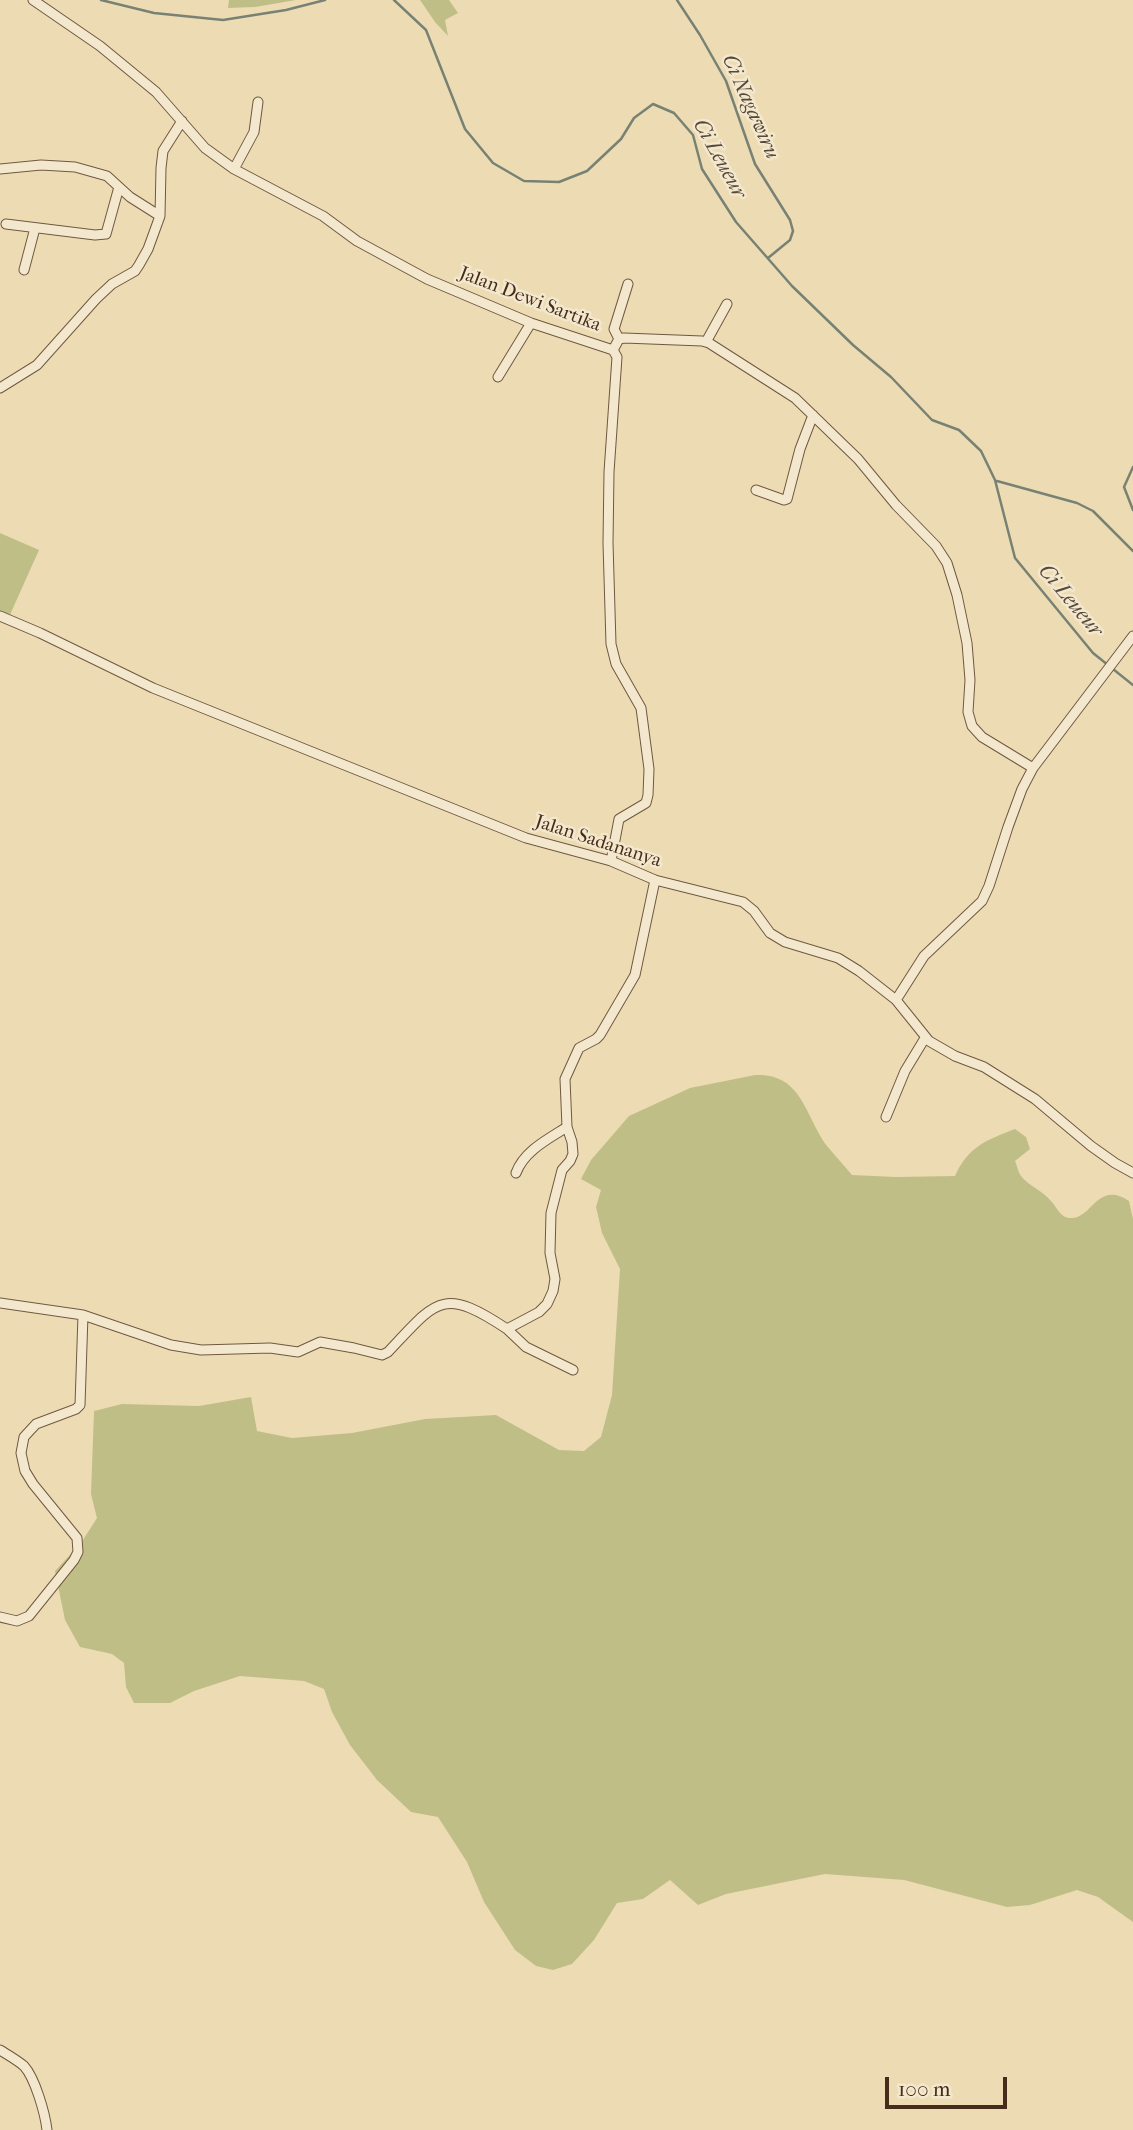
<!DOCTYPE html>
<html>
<head>
<meta charset="utf-8">
<style>
	body { margin:0 }
	#map { position:relative; width:1133px; height:2130px; overflow:hidden; background:#eddcb3; font-family:"IM FELL French Canon",serif }
	canvas { display:block }
	.scale { position:absolute; left:885px; top:2077px; width:122px; height:32px; box-sizing:border-box; border:4px solid #462c1b; border-top:0; padding-left:9px; font-size:21px; line-height:24px; white-space:nowrap; color:#462c1b; -webkit-text-stroke:5px #f3e8ce; paint-order:stroke }
</style>
</head>
<body>
<div id="map">
<canvas width="1133" height="2130"></canvas>
<div class="scale">100 m</div>
</div>
<script>
const g = document.querySelector('canvas').getContext('2d');
g.lineJoin = 'round';
function fillPath(path, color) {
  g.fillStyle = color;
  g.fill(path, 'evenodd');
}
function trace(path, color, width, dash) {
  g.strokeStyle = color;
  g.lineWidth = width;
  g.lineCap = dash ? 'butt' : 'round';
  g.setLineDash(dash || []);
  g.stroke(path);
}
function drawText(font, color, halo, rows, align = 'center') {
  g.font = font + ' "IM FELL French Canon",serif';
  g.lineWidth = 5;
  g.setLineDash([]);
  g.textBaseline = 'middle';
  g.strokeStyle = halo;
  g.fillStyle = color;
  for (const [text, x, y, turn = 0] of rows) {
    g.save();
    g.translate(x, y);
    g.rotate((+turn || 0) * Math.PI / 180);
    g.textAlign = isNaN(turn) ? turn : align;
    if (halo) g.strokeText(text, 0, 0);
    g.fillText(text, 0, 0);
    g.restore();
  }
}
const green = new Path2D(`
	M229,0h67l-41,7 -27,1z
	M420,0h29l9,13 -13,7 3,16 -13,-14z
	M0,533l39,17 -30,67 -9,-5z
	M755,1075c47,-2 49,39 72,71 8,10 17,19 25,29l44,2 59,-1c13,-29 31,-36 60,-47l11,8 4,12 -15,12c2,4 3,11 6,15 8,10 22,15 30,25 6,6 9,17 20,17 21,1 26,-38 58,-17l4,18v703l-35,-25 -21,-7 -47,15 -23,2 -103,-27 -79,-6 -99,20 -28,11 -28,-25 -27,19 -26,4 -23,37 -22,24 -19,6 -17,-4 -21,-16 -31,-48 -17,-40 -29,-45 -27,-5 -34,-32 -27,-35 -18,-33 -8,-23 -20,-8 -64,-5 -46,15 -24,12h-36l-8,-16 -2,-24 -12,-9 -32,-7 -15,-27 -10,-49 26,-28 16,-25 -6,-24 3,-83 28,-7 77,2 52,-9 6,34 35,7 60,-5 73,-14 71,-4 63,35 25,1 17,-14 11,-42 8,-126 -18,-36 -6,-26 5,-17 -20,-11 10,-19 38,-44 61,-28z`);
const stream = new Path2D(`
	M101,0l53,13 69,7 63,-10 39,-10
	M394,0l32,30 39,99 28,34 31,18 35,1 28,-11 34,-32 13,-21 19,-14 21,9 19,22 9,34 34,53 56,64 61,59 38,32 41,43 27,10 22,21 14,29 20,78 78,95 40,32
	M677,0l23,35 26,46 29,83 35,56 3,11 -3,9 -22,18
	M1133,467l-9,20 9,23
	M997,481l80,22 16,8 40,40`);
const minor = new Path2D(`
	M33,0l67,46 56,46 49,56 29,21 89,47 34,25 70,38 104,44 76,25 6,2 4,7 -8,115 -1,71 3,101 5,20 25,44 8,61 -1,26 -2,8 -27,16 -8,42
	M0,169l41,-4 34,2 32,9 23,21 30,19
	M234,169l20,-37 4,-30
	M6,224l89,11 11,-1 13,-47
	M24,270l11,-42
	M619,339l-5,-10 14,-45
	M706,342l21,-38
	M613,350l6,-11 5,-1 78,3 7,2 86,55 63,61 38,46 40,41 11,17 10,32 10,48 3,37 -2,32 4,14 10,11 51,31
	M498,377l33,-54
	M0,388l37,-23 59,-66 16,-15 23,-13 4,-6 9,-16 12,-33 1,-48 2,-17 19,-30
	M756,490l28,10 3,-1 13,-50 13,-34
	M0,616l40,17 113,55 373,150 85,23 44,19 88,22 11,9 16,22 15,9 53,16 21,13 37,29 33,41 26,15 29,11 51,32 56,47 24,17 18,10
	M896,1000l28,-44 58,-55 7,-15 19,-59 14,-38 11,-21 100,-132
	M886,1117l19,-46 20,-33
	M516,1173c8,-22 32,-34 51,-46
	M0,1303l83,12 88,30 30,5 69,-2 28,4 22,-10 34,6 28,7 6,-3c49,-52 54,-66 119,-23l32,-17 8,-8 6,-13 2,-12 -5,-26 1,-40 11,-43 8,-9 3,-7 -1,-12 -5,-15 -2,-48 14,-31 17,-9 4,-4 35,-60 20,-95
	M507,1329l19,18 47,23
	M0,1617l17,4 12,-5 45,-56 4,-8 -1,-14 -44,-54 -8,-13 -4,-18 3,-16 12,-13 40,-15 4,-4 3,-90
	M0,2050c8,5 17,10 24,16 11,12 21,47 23,64`);
const streetNames = [
	["Jalan Dewi Sartika",530,300,21],
	["Jalan Sadananya",598,842,18]
];
const waterNames = [
	["Ci Nagawiru",750,107,66],
	["Ci Leueur",719,159,61],
	["Ci Leueur",1070,601,50]
];
fillPath(green, '#c0be87');
trace(stream, '#788274', 2.5);
trace(minor, '#705841', 11);
trace(minor, '#f3e8ce', 9);
drawText('19px', '#462c1b', '#f3e8ce', streetNames);
drawText('italic 21px', '#574939', '#f3e8ce', waterNames);
</script>
</body>
</html>
